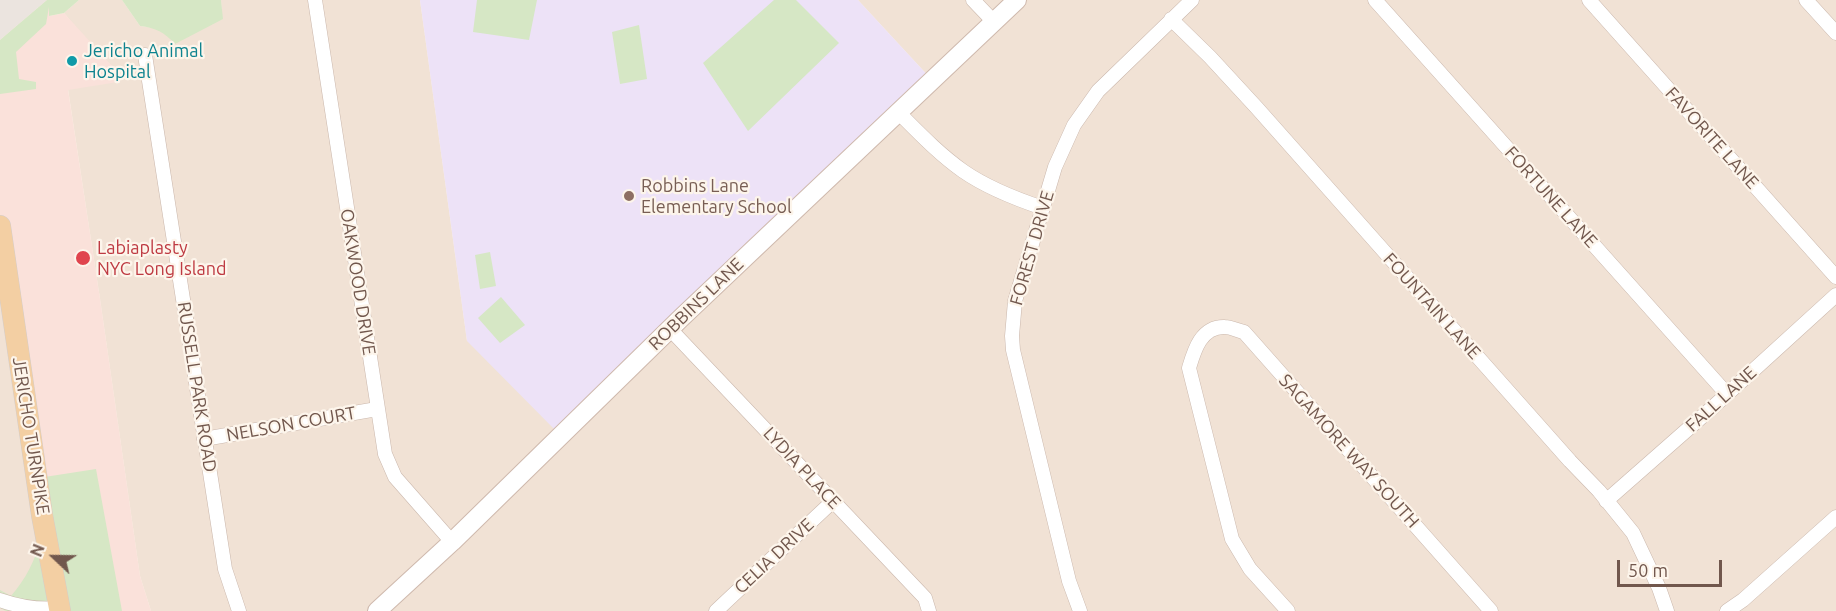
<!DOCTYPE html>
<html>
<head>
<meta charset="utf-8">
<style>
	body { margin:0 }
	#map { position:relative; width:1836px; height:611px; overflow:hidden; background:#faf0e6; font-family:Ubuntu,sans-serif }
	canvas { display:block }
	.north { position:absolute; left:24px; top:527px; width:60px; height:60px; -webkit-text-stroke:4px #fdf5eb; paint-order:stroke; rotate:292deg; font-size:16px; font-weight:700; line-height:24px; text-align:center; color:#71574d }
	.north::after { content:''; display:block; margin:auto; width:21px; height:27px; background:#71574d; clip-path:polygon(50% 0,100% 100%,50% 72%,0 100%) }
	.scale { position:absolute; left:1617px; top:560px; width:105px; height:27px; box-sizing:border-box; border:3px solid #71574d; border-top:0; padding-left:8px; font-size:18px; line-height:21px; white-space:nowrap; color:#71574d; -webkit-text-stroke:4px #fdf5eb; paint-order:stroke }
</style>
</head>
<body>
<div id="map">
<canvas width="1836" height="611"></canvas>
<div class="north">N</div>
<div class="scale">50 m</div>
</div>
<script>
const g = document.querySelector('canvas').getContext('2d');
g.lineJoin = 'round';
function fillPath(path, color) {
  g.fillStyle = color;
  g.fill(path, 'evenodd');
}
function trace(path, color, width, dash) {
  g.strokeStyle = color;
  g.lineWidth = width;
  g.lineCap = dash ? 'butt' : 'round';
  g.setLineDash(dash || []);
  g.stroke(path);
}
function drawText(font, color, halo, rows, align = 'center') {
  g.font = font + ' Ubuntu,sans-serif';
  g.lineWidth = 4.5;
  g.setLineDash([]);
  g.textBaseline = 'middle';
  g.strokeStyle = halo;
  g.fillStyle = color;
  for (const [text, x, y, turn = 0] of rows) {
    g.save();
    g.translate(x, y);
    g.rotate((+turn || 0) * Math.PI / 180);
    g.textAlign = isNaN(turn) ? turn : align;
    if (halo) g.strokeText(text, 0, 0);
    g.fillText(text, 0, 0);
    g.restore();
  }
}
const residential = new Path2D(`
	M79,0h43l18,26 14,2 12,5 56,-14 -1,-19h199l47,341 465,-261 -74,-80h978v611h-1685l-11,-35 -40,-277 -32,-210 50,-8 -54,-68z
	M0,231l61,380h-61z`);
const commercial = new Path2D(`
	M47,0h4l-2,16 15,-3 51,56 3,13 -50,8 32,209 40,277 11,35h-90l-61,-395v-176z`);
const industrial = new Path2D(`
	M0,0h47l-47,40z`);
const education = new Path2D(`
	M420,0h438l74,80 -371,356 -94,-95z`);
const green = new Path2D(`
	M47,0h32l-15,13 -15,3v-9l-3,17 -30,28 3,27 17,3v7l-36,5v-54z
	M122,0h99l2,19 -48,25c-11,-12 -19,-16 -35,-18z
	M477,0h60l-8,40 -56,-8z
	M774,0h22l43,43 -91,88 -45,-68z
	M639,25l8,54 -27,5 -8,-52z
	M490,252l6,34 -16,3 -5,-34z
	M501,297l24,28 -25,18 -22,-25z
	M96,469l26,142h-62l-22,-133z
	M41,541l14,70h-49l-6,-3v-18l11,6c15,-17 23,-35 30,-55z`);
const street = new Path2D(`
	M315,0l70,454 10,23 57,65
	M973,0l21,22
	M1375,0l351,393
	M1589,0l247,277
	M1806,0l30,33
	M1171,19l39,38 47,51 313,353 29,30 34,42 26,55 8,23
	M145,55l80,514 14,42
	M898,112c21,21 41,42 65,59 23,16 53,28 80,37
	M670,329l255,269 4,13
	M204,439l173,-30
	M1606,501l107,-94 123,-112
	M0,600c20,7 38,10 59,8
	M716,611l117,-110
	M1080,611l-11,-30 -56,-231 -1,-14 3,-35 40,-134 19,-42 24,-34 94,-91
	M1288,611l-38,-42 -18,-30 -43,-171c5,-17 12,-42 36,-41 6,0 13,4 19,5l247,279
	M1727,611l16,-11 93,-83`);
const secondary = new Path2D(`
	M377,611l75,-69 228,-223 337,-319`);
const primary = new Path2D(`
	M0,226l42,289 18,96`);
const markers = [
	[72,61,6,"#0f9aa8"],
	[629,196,6,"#8d6e63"],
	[83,258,8,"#e0444e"]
];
const cultureNames = [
	["Jericho Animal",84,51],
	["Hospital",84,72]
];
const streetNames = [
	["FAVORITE LANE",1712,138,48],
	["FORTUNE LANE",1551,197,48],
	["FOREST DRIVE",1032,248,-74],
	["OAKWOOD DRIVE",358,282,81],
	["ROBBINS LANE",696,304,-44],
	["FOUNTAIN LANE",1432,306,48],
	["RUSSELL PARK ROAD",197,387,81],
	["FALL LANE",1721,399,-42],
	["NELSON COURT",291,424,-10],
	["JERICHO TURNPIKE",31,436,81],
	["SAGAMORE WAY SOUTH",1349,451,48],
	["LYDIA PLACE",802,468,47],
	["CELIA DRIVE",774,556,-43]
];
const educationNames = [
	["Robbins Lane",641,186],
	["Elementary School",641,207]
];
const healthNames = [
	["Labiaplasty",97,248],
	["NYC Long Island",97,269]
];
fillPath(residential, '#f1e2d5');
fillPath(commercial, '#fae1da');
fillPath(industrial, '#ebe4df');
fillPath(education, '#ede2f7');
fillPath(green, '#d6e7c5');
trace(street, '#cbb8ad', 15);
trace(secondary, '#cfb9ad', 20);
trace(primary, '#d4cdca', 22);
trace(street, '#fff', 14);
trace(secondary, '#fff', 18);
trace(primary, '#f3cfa3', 21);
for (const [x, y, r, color] of markers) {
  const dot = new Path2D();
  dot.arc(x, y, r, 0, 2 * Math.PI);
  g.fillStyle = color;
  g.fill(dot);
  trace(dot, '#fdf5eb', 2);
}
drawText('18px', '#0d838f', '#fdf5eb', cultureNames, 'left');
drawText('18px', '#71574d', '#fdf5eb', streetNames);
drawText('18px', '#785e54', '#fdf5eb', educationNames, 'left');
drawText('18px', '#be3a42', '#fdf5eb', healthNames, 'left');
</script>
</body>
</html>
